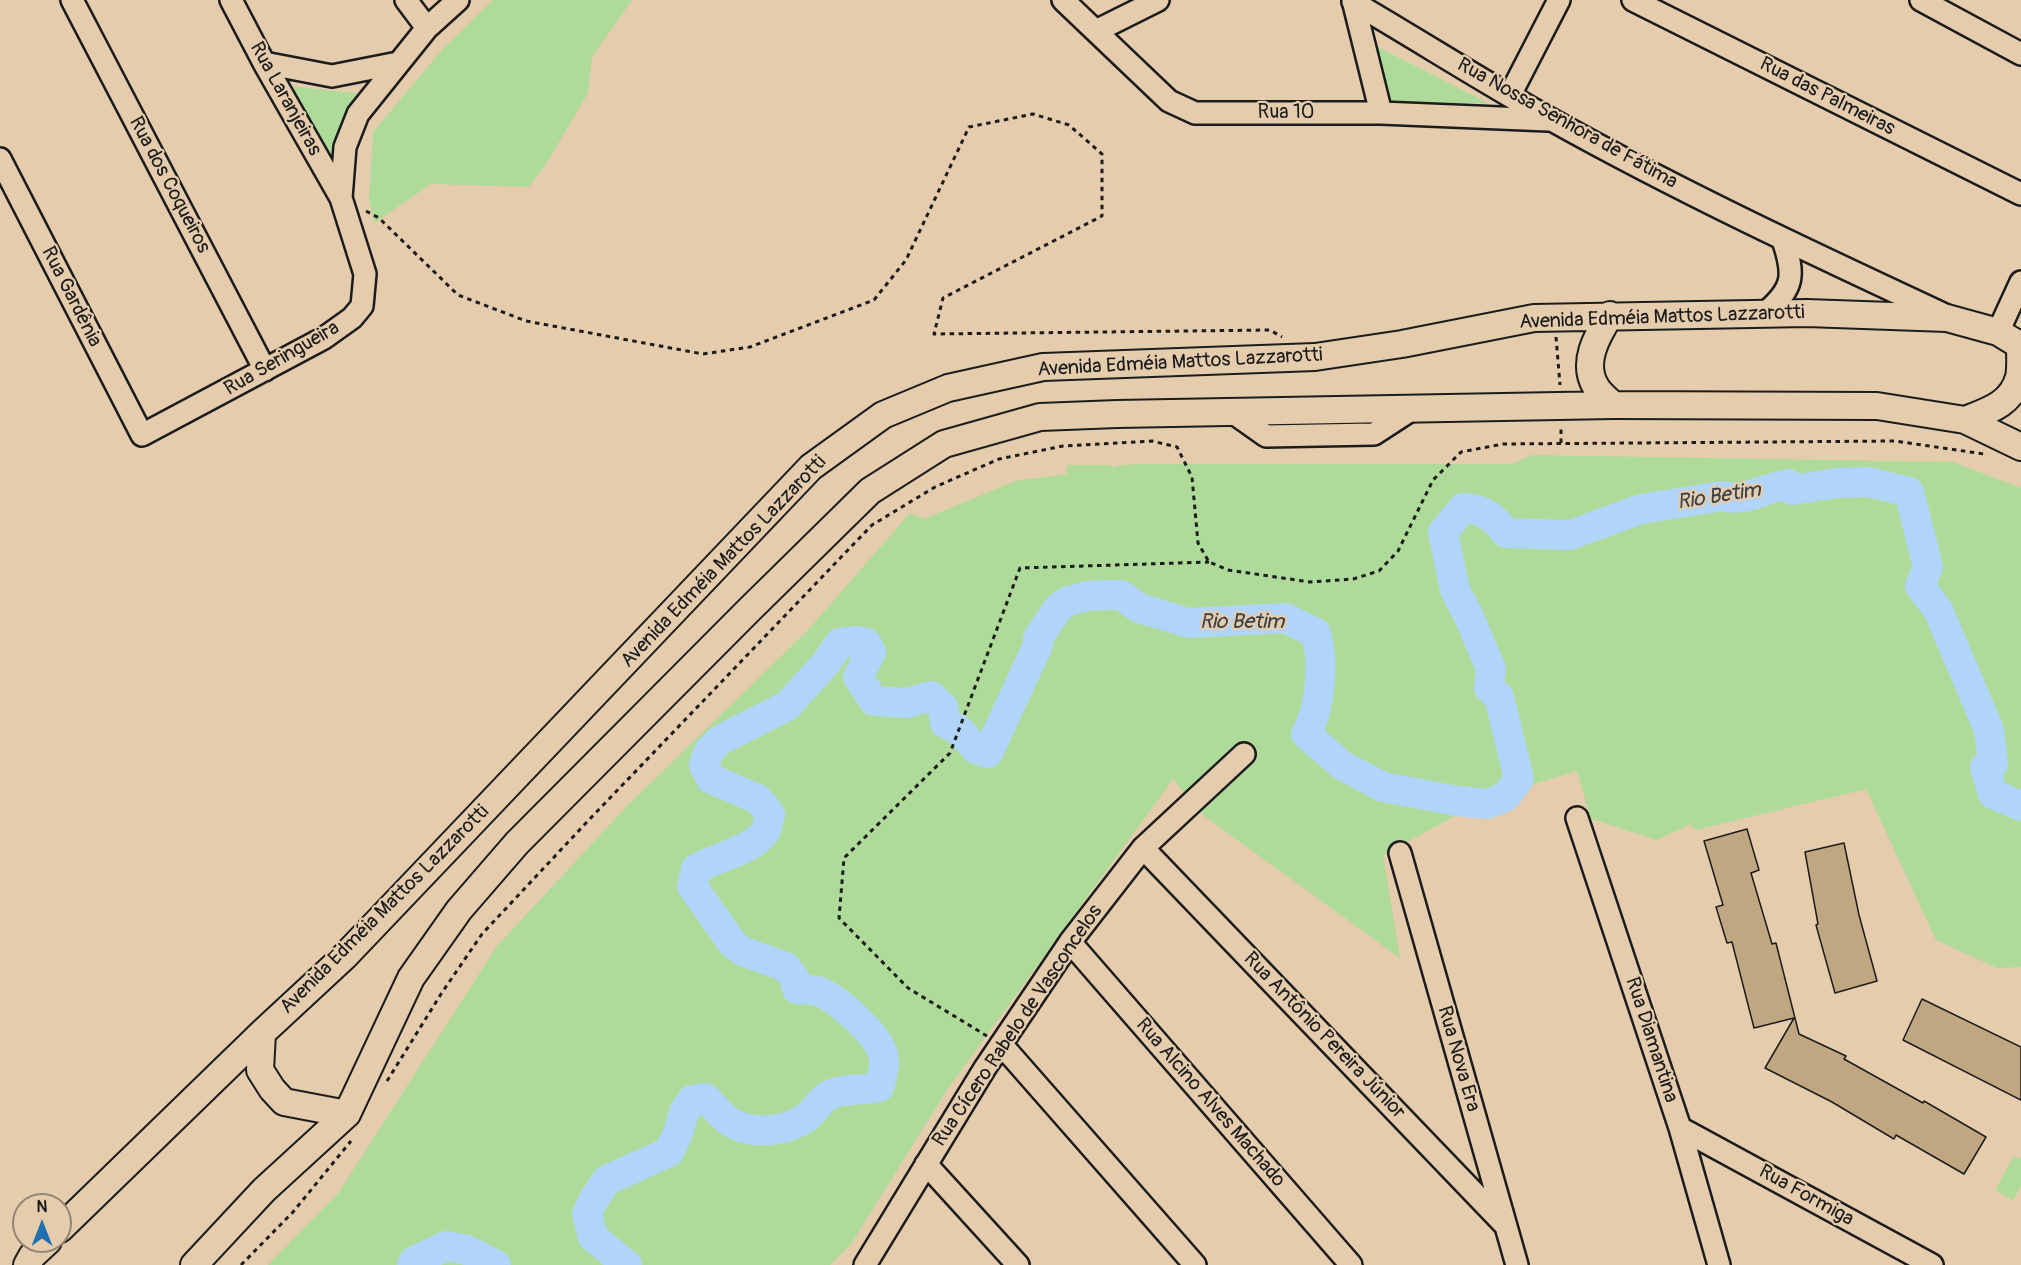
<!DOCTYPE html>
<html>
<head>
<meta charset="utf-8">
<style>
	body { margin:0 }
	#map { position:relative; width:2021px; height:1265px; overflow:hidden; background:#e4ccad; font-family:Pangolin,sans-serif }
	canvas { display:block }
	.north { position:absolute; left:12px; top:1193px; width:60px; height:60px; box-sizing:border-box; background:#e4ccad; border:2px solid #948673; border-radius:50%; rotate:0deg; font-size:16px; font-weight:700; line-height:24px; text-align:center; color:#1c1c1c }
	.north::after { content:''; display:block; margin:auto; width:21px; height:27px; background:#1f6fb2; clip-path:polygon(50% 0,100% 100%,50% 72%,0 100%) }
</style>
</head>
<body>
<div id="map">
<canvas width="2021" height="1265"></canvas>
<div class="north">N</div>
</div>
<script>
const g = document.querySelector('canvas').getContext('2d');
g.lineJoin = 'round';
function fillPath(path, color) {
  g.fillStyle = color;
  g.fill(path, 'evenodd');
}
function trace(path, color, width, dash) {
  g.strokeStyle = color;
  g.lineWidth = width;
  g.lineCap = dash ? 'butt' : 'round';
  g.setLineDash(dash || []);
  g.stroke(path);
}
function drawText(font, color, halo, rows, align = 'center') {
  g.font = font + ' Pangolin,sans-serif';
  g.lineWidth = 4.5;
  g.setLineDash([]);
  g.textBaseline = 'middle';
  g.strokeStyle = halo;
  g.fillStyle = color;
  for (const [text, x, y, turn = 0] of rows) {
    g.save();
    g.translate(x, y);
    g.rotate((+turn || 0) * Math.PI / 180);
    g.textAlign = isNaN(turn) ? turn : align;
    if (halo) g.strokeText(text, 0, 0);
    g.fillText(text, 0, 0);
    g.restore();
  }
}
const green = new Path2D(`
	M493,0h139l-40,57 -4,36 -42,71 -17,23 -98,-3 -57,39 -5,-23 4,-68 69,-82z
	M1374,45l114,58 -101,1z
	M290,86l71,8 -30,67z
	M1532,455l421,7 68,26v479l-24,1 -61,-28 -70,-151 -170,41 -6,-6 -33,16 -66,-21 -14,-48 -100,30 -11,9 -83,45 17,103 -196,-142 -31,-37 -224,308 -98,157 -21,21h-562l71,-73 158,-246 130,-140 181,-176 102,-117 14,6 91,-38 52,-7v-9h45v3l9,-3 17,-1h374z
	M2014,1156l7,3v27l-8,14 -18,-10z`);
const river = new Path2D(`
	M412,1265l2,-4 32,-15 21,4 29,15
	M627,1265l-34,-28 -6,-23 7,-15 13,-19 62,-28 9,-19 6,-21 8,-12 13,-2c8,7 17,20 27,25 22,12 54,9 75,-6 8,-6 14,-18 22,-22 14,-7 34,-4 50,-8 3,-10 7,-23 4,-33 -6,-20 -44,-54 -63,-62 -7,-3 -16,-2 -23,-3l-3,-11 -8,-11 -44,-16 -9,-7 -41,-58 4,-17c19,-11 56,-19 68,-36 4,-4 4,-13 6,-19l-12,-15 -47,-20 -7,-14 5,-14 11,-11 67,-34 38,-42 15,-21 17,-2 9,2 5,9 -13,25 16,24 33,2 24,-7 12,11 2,16 14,7 17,19 12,4 50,-108v-7l20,-30 10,-7 20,-5 22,-1h11l18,13 50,15 96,-5 31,15c8,30 5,74 -10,101l37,32 40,21 74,14 30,3 18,-7 14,-18 -20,-82 -10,-9 2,-19 -22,-52 -14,-27 -12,-58 20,-24c20,0 31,10 43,25l64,2 71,-26 82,-13c21,7 44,-9 65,-12l4,6 45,-7 31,-1 41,10 19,75 -8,19 18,24 51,120 4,34 -8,3 8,27 28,12`);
const building = new Path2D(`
	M1747,829l12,41 -8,3 21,71 4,-1 23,91 47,22 -2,3 79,44 1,-2 62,36 -22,37 -68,-39 -2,4 -62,-37 -67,-34 29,-50 -40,10 -22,-86 -5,1 -11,-36 7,-2 -19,-64z
	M1844,843l15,72 18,66 -42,12 -19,-68 2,-1 -13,-72z
	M1922,999l99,48v53l-118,-60z`);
const path = new Path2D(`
	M366,211l13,7 79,77 68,26 177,33 47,-7 124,-47 32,-40 63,-133 64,-13 36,11 33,29v62l-159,82 -9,36 336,-4 12,7
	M1556,337l4,48
	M1561,443v-16
	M987,1036l-79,-48 -69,-70 5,-60 106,-105 70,-185 189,-6
	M387,1081l54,-87 41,-60 104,-111 286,-298 63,-38 64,-28 64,-13 89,-5 25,6 15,30 6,66 11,19 19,8 82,12 43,-3 26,-8 19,-20 35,-71 28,-28 42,-8 392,-3 89,13
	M241,1265l52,-53 58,-71`);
const minor = new Path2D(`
	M72,0l193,370
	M231,0l33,63 77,135
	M406,0l21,28
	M1063,0l106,101 26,12h186l167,7
	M1353,0l28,113
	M1633,0l388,194
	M1921,0l100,54
	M1353,2c67,39 132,81 199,118 129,72 262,134 395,196
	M1096,31l62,-31
	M264,63l68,13 66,-13
	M1510,95l49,-95
	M0,159l142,276 182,-97 28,-20 10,-12 3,-32 -24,-76 4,-51 13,-33 69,-86 31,-28
	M1765,313c29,-24 30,-38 18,-73
	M1998,332l23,-50
	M1232,412l34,24 108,-2 40,-26
	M1577,818l103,310 39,137
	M1143,848l361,376
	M1400,853l117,412
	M1070,942l281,323
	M1001,1044l194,221
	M1680,1128l252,137
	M926,1164l92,101
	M865,1265l120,-197 85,-126 73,-94 101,-94`);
const major = new Path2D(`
	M1610,315c-13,21 -29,48 -14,72 4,7 12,13 17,18
	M1965,420c23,-9 47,-16 54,-43 2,-9 1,-20 1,-29l-5,-6
	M262,1033l-2,37 12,19 12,13 63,12
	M60,1229l202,-196 83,-77 466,-489 72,-52 65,-27 95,-21 272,-10 87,-13 132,-26 273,-5 140,5 51,14 23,14
	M27,1265l5,-9 16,-15
	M194,1265l70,-75 83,-76 64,-136 48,-68 58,-67 232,-233 121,-119 74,-47 96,-27 77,-3 496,-9 264,1 88,14 56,27`);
const streetNames = [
	["Rua das Palmeiras",1827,97,27],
	["Rua Laranjeiras",285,99,61],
	["Rua 10",1286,113],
	["Rua Nossa Senhora de Fátima",1567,124,29],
	["Rua dos Coqueiros",169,185,62],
	["Rua Gardênia",71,297,63],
	["Avenida Edméia Mattos Lazzarotti",1662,318,-2],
	["Rua Seringueira",282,359,-30],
	["Avenida Edméia Mattos Lazzarotti",1180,363,-3],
	["Avenida Edméia Mattos Lazzarotti",724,562,-46],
	["Avenida Edméia Mattos Lazzarotti",385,910,-45],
	["Rua Cícero Rabelo de Vasconcelos",1018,1026,-56],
	["Rua Antônio Pereira Júnior",1324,1036,46],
	["Rua Diamantina",1651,1040,72],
	["Rua Nova Era",1458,1059,74],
	["Rua Alcino Alves Machado",1210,1103,49],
	["Rua Formiga",1806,1196,29]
];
const waterNames = [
	["Rio Betim",1719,497,-9],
	["Rio Betim",1242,623]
];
fillPath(green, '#aedb9a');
trace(river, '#b1d5fa', 30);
fillPath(building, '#c0a781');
trace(building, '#1c1c1c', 1.5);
trace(minor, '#1c1c1c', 26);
trace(major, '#1c1c1c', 30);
trace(path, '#1c1c1c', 3, [4.5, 4.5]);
trace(minor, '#e4ccad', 21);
trace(major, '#e4ccad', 26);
drawText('20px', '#1c1c1c', '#e4ccad', streetNames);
drawText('italic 21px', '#3a4148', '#e4ccad', waterNames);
</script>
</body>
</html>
